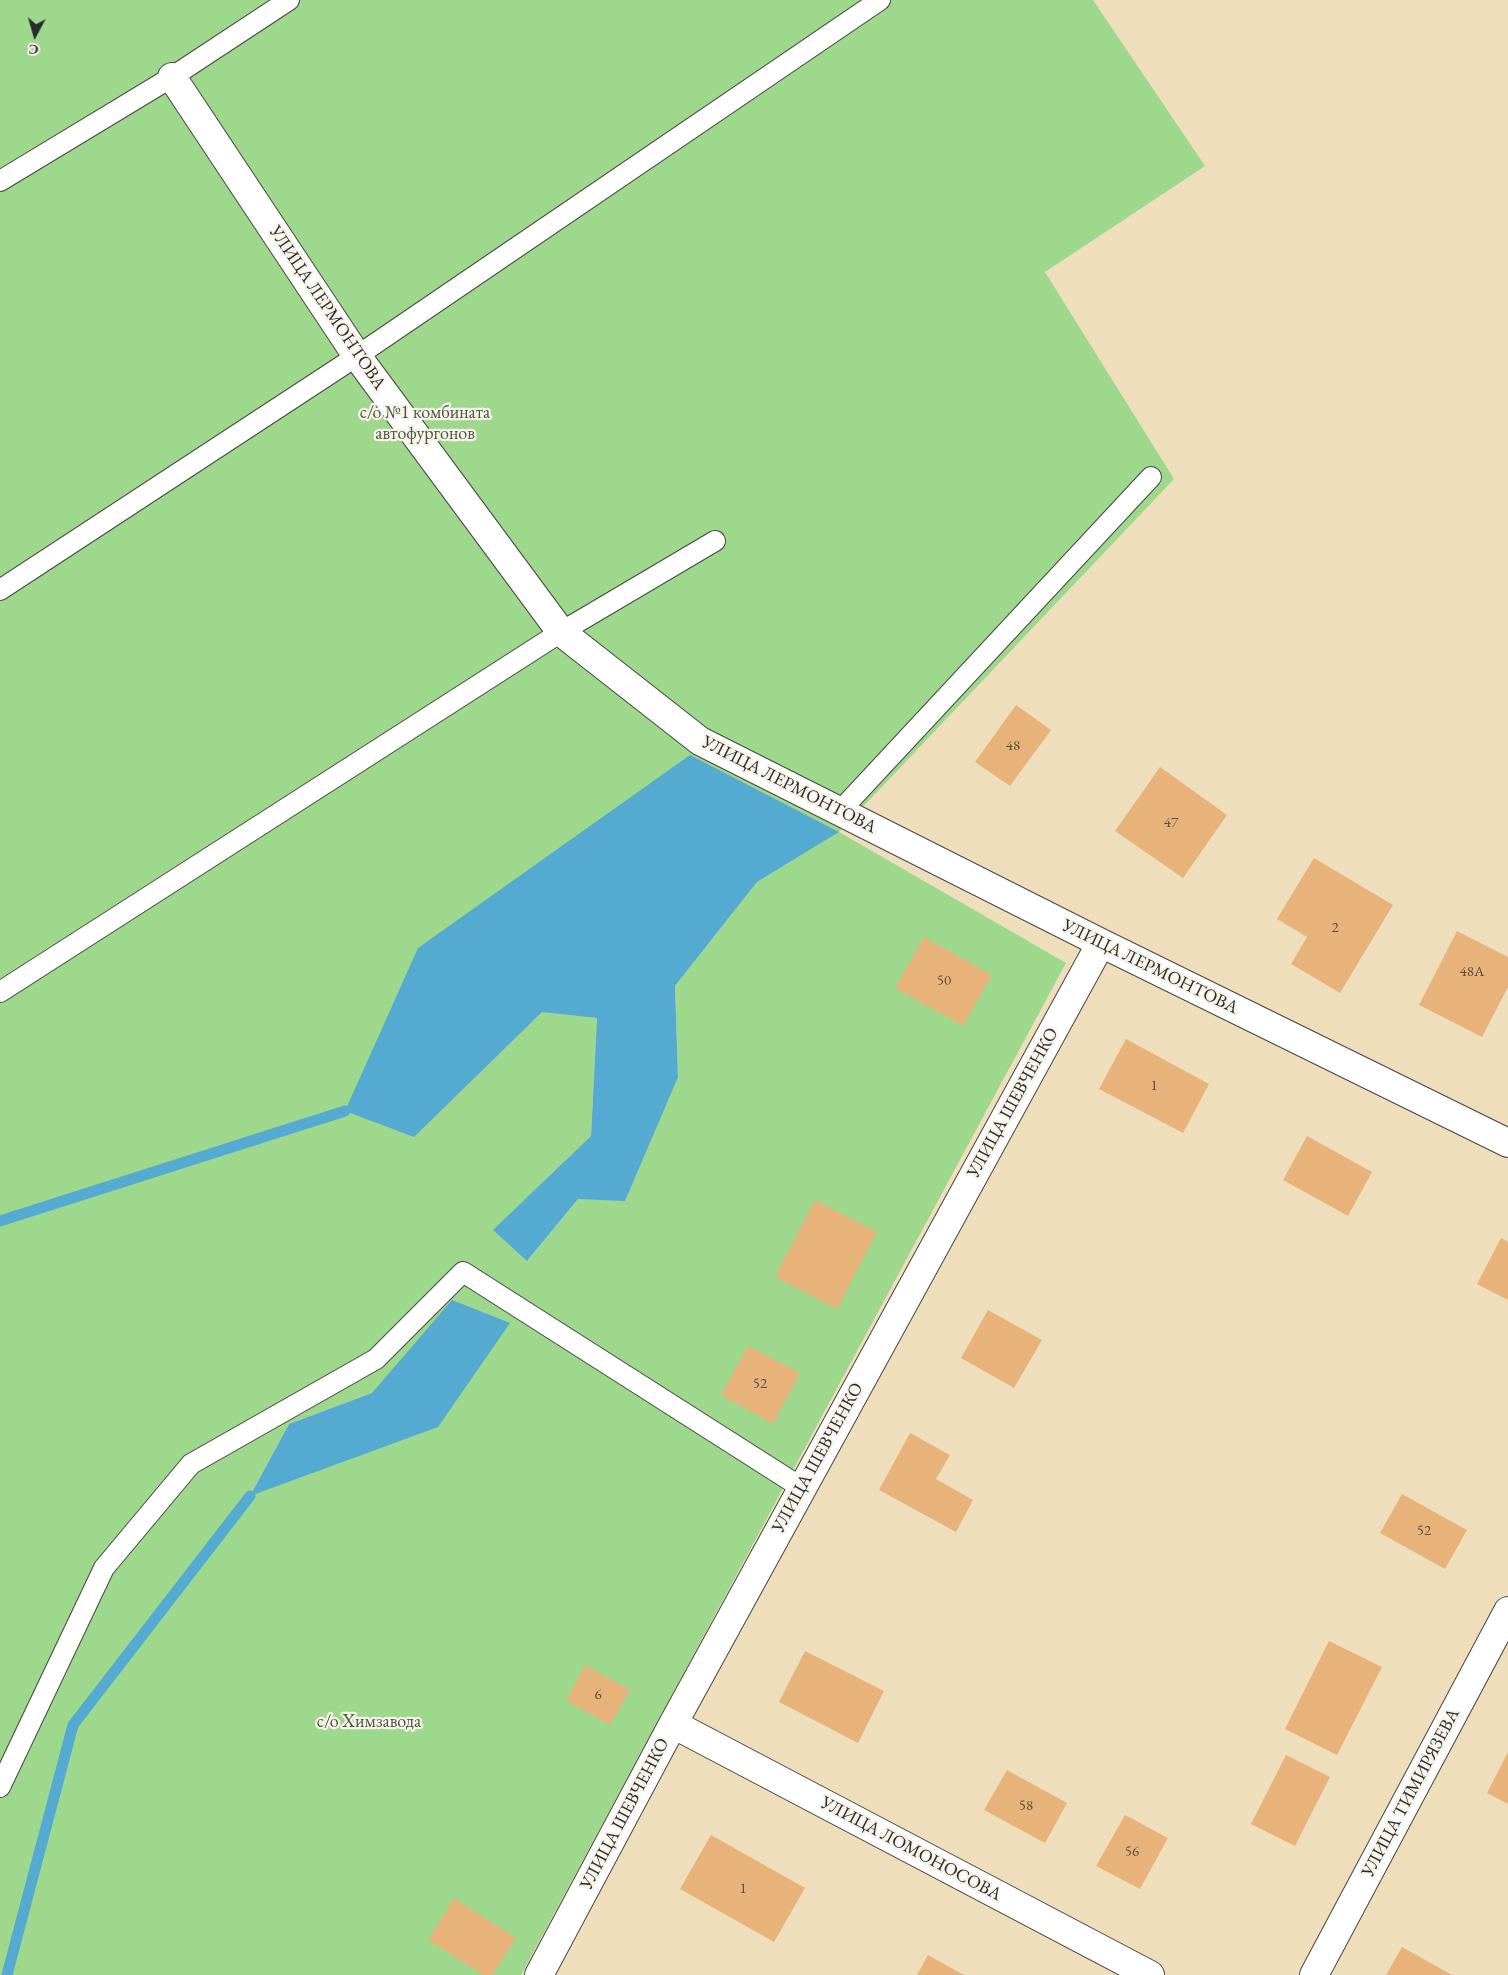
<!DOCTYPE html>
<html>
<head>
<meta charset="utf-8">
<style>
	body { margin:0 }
	#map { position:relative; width:1508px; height:1975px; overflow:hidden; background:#efdebc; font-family:"EB Garamond",serif }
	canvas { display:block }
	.north { position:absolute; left:10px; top:10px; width:50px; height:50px; -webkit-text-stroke:4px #f7f3e8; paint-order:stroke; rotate:186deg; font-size:14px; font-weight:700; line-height:20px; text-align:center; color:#2b2b2b }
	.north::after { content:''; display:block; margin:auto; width:18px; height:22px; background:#2b2b2b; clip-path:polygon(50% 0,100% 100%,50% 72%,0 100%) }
</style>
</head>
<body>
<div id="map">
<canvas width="1508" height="1975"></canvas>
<div class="north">С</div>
</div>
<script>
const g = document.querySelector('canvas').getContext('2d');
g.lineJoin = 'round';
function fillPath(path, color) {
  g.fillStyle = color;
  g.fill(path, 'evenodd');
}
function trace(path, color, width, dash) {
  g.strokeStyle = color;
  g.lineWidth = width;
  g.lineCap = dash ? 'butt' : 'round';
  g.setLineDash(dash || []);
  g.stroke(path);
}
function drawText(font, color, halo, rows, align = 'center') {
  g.font = font + ' "EB Garamond",serif';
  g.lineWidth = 4.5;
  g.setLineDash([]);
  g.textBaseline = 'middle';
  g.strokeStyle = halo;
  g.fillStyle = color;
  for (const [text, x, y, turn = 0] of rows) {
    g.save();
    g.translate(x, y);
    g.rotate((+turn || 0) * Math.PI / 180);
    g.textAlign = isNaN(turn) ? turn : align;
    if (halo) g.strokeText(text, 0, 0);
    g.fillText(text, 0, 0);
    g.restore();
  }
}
const green = new Path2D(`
	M0,0h1093l112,166 -160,106 129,207 -335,353 227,131 -545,1012h-521zM839,832l-82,50 -82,104 3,91 -150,183 -34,-30 97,-94 6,-118 -55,-7 -128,125 -68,-25zM372,1393l-122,103 39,-72z`);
const water = new Path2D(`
	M690,755l149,77 -82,50 -82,104 3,91 -53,124 -47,-2 -51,62 -34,-31 98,-94 6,-118 -55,-6 -128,125 -69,-26 73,-163z
	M452,1300l58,23 -72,104 -188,69 39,-72 83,-31z`);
const stream = new Path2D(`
	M0,1221l345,-110
	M7,1975l66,-250 177,-229`);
const building = new Path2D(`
	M1016,705l35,25 -41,56 -35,-24z
	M1160,767l67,48 -44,63 -68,-47z
	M1314,858l79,47 -53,88 -49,-29 16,-27 -30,-18z
	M1457,931l51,26v30l-26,50 -63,-32z
	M924,937l68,38 -29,51 -68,-38z
	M1126,1039l83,45 -26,49 -84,-44z
	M1307,1136l65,36 -24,44 -65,-36z
	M815,1200l62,32 -40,77 -62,-32z
	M1501,1238l7,4v58l-31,-16z
	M988,1310l54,30 -28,48 -53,-30z
	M748,1346l52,27 -27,51 -52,-29z
	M910,1433l40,22 -14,24 37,21 -17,32 -77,-42z
	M1402,1494l65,36 -22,39 -65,-36z
	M1329,1641l53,26 -45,88 -52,-26z
	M805,1651l79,40 -26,52 -79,-41z
	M585,1665l45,25 -20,35 -44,-25z
	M1508,1752v52l-21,-11z
	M1286,1755l44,22 -35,69 -44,-22z
	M1007,1770l60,33 -22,40 -61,-33z
	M1125,1815l43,23 -28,51 -44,-23z
	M711,1835l94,53 -31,54 -94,-53z
	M454,1898l62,40 -24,37h-9l-55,-35z
	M1402,1947l50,28h-66z
	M928,1955l36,20h-47z`);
const service = new Path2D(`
	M0,181l172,-104 117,-77
	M0,590l357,-234 523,-356
	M840,811l311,-334
	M0,992l561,-360 154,-91
	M0,1787l104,-219 87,-104 185,-105 87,-87 339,216`);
const minor = new Path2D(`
	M172,77l185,279 204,276 139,109 401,202 407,200
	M673,1724l477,251
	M539,1975l134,-251 428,-781
	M1314,1975l194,-364`);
const numberNames = [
	["48",1013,746],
	["47",1171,823],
	["2",1335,928],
	["48А",1472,972],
	["50",944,981],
	["1",1154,1086],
	["52",760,1384],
	["52",1424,1531],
	["6",598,1695],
	["58",1026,1806],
	["56",1132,1852],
	["1",743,1889]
];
const streetNames = [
	["УЛИЦА ЛЕРМОНТОВА",327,308,56],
	["УЛИЦА ЛЕРМОНТОВА",789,785,27],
	["УЛИЦА ЛЕРМОНТОВА",1150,967,26],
	["УЛИЦА ШЕВЧЕНКО",1013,1103,-61],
	["УЛИЦА ШЕВЧЕНКО",818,1458,-61],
	["УЛИЦА ТИМИРЯЗЕВА",1411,1793,-62],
	["УЛИЦА ШЕВЧЕНКО",625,1814,-62],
	["УЛИЦА ЛОМОНОСОВА",911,1849,28]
];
const parkNames = [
	["с/о №1 комбината",425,413],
	["автофургонов",425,434],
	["с/о Химзавода",369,1722]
];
fillPath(green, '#9dd88c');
fillPath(water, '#55aad1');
trace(stream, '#55aad1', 11);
fillPath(building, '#e8b37b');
trace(service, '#484641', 22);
trace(minor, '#484641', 30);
trace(service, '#fff', 20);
trace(minor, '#fff', 28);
drawText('15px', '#5a4d3f', null, numberNames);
drawText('18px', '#2b2b2b', '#f7f3e8', streetNames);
drawText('18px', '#485643', '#f7f3e8', parkNames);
</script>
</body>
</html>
